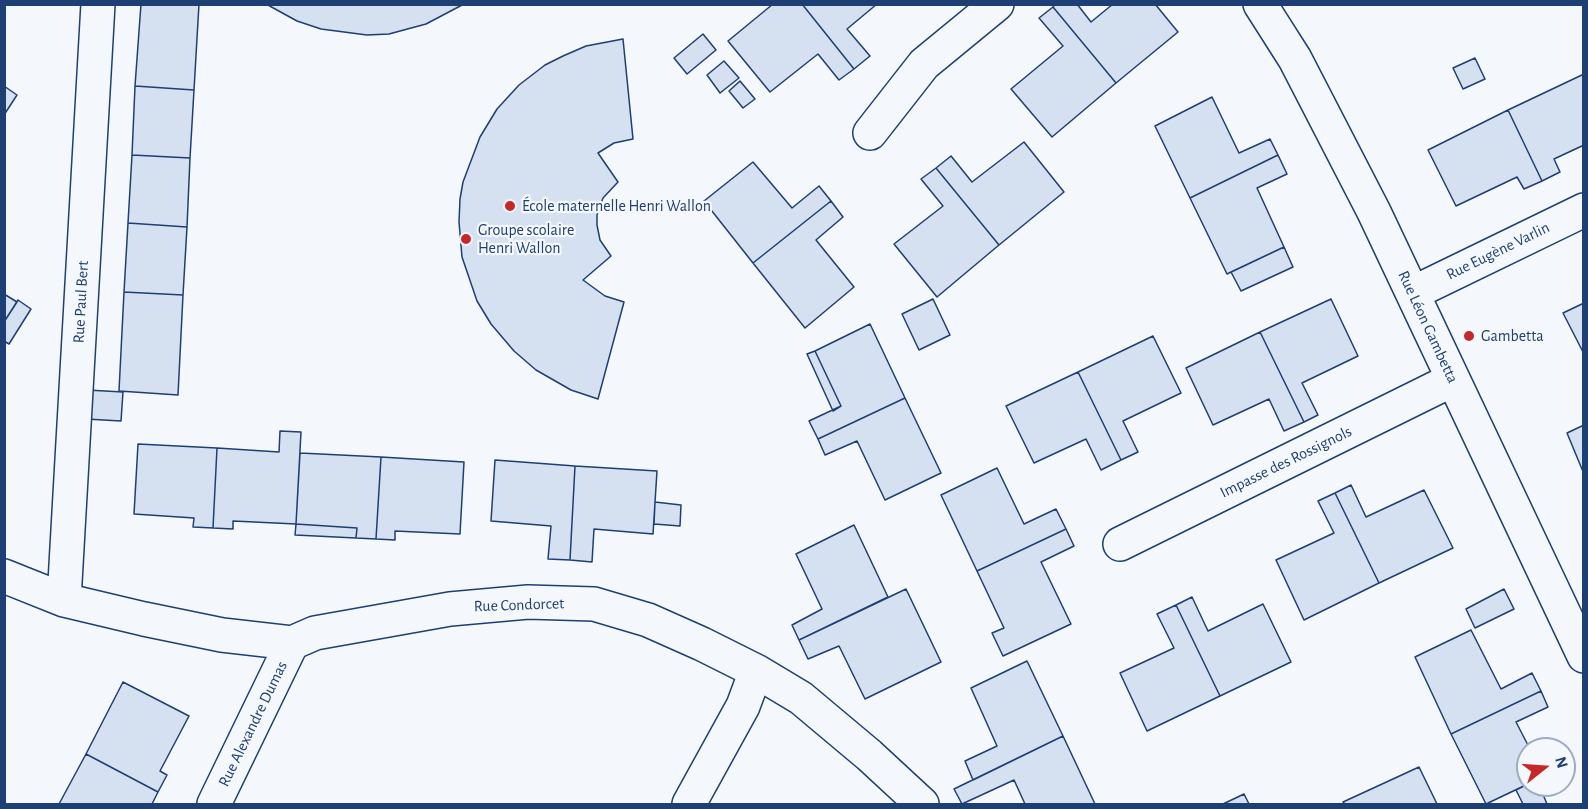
<!DOCTYPE html>
<html>
<head>
<meta charset="utf-8">
<style>
	body { margin:0 }
	#map { position:relative; width:1588px; height:809px; overflow:hidden; background:#f4f7fb; font-family:"Alegreya Sans",sans-serif }
	canvas { display:block }
	.frame { position:absolute; inset:0; border:6px solid #1d3f73; pointer-events:none }
	.north { position:absolute; left:1516px; top:737px; width:60px; height:60px; box-sizing:border-box; background:#f4f7fb; border:2px solid #9eadc5; border-radius:50%; rotate:73deg; font-size:16px; font-weight:700; line-height:24px; text-align:center; color:#1d3f73 }
	.north::after { content:''; display:block; margin:auto; width:21px; height:27px; background:#c62828; clip-path:polygon(50% 0,100% 100%,50% 72%,0 100%) }
</style>
</head>
<body>
<div id="map">
<canvas width="1588" height="809"></canvas>
<div class="frame"></div>
<div class="north">N</div>
</div>
<script>
const g = document.querySelector('canvas').getContext('2d');
g.lineJoin = 'round';
function fillPath(path, color) {
  g.fillStyle = color;
  g.fill(path, 'evenodd');
}
function trace(path, color, width, dash) {
  g.strokeStyle = color;
  g.lineWidth = width;
  g.lineCap = dash ? 'butt' : 'round';
  g.setLineDash(dash || []);
  g.stroke(path);
}
function drawText(font, color, halo, rows, align = 'center') {
  g.font = font + ' "Alegreya Sans",sans-serif';
  g.lineWidth = 4.5;
  g.setLineDash([]);
  g.textBaseline = 'middle';
  g.strokeStyle = halo;
  g.fillStyle = color;
  for (const [text, x, y, turn = 0] of rows) {
    g.save();
    g.translate(x, y);
    g.rotate((+turn || 0) * Math.PI / 180);
    g.textAlign = isNaN(turn) ? turn : align;
    if (halo) g.strokeText(text, 0, 0);
    g.fillText(text, 0, 0);
    g.restore();
  }
}
const building = new Path2D(`
	M141,4h58l-5,86 -59,-4z
	M266,4h198l-38,20 -37,10 -22,1 -46,-6 -24,-8z
	M773,4h29l52,65 -15,11 -21,-26 -48,38 -42,-51z
	M802,4h75l-30,25 23,27 -16,13z
	M1055,4h22l14,18 22,-18h42l23,28 -62,51 -63,-76z
	M1053,7l63,76 -64,54 -41,-48 52,-43 -24,-28z
	M703,34l13,16 -29,24 -13,-16z
	M623,39l10,100 -19,4 -16,10 20,29 -15,16 -6,17v10l3,15 11,16 -28,24 22,16 19,6 -26,97 -27,-9 -35,-20 -22,-19 -23,-27 -14,-23 -15,-44 -3,-35 1,-23 3,-17 17,-45 17,-28 22,-24 26,-20 18,-9 23,-10z
	M1475,58l10,21 -22,10 -10,-21z
	M724,61l15,17 -19,15 -13,-18z
	M1584,74v71l-30,14 6,13 -18,9 -34,-71z
	M740,81l15,18 -12,9 -14,-17z
	M4,86l13,9 -13,20z
	M135,86l59,4 -4,68 -58,-3z
	M1212,97l27,56 31,-14 8,16 -88,43 -35,-72z
	M1508,110l34,71 -18,8 -7,-12 -61,29 -28,-56z
	M1024,142l40,50 -65,53 -63,-77 15,-12 21,26z
	M132,155l58,3 -3,69 -59,-4z
	M1278,155l9,19 -30,14 27,59 -57,27 -37,-76z
	M753,162l39,46 27,-22 12,15 -78,62 -49,-62z
	M936,168l63,77 -62,52 -43,-53 49,-38 -22,-27z
	M831,201l12,16 -27,23 38,47 -49,41 -52,-65z
	M128,223l59,4 -4,68 -59,-3z
	M1284,247l9,20 -52,24 -10,-19z
	M124,292l59,3 -5,100 -59,-4z
	M4,294l13,8 -13,20z
	M933,299l17,36 -31,15 -17,-36z
	M1331,299l27,57 -56,27 16,32 -14,7 -44,-90z
	M18,300l13,9 -22,35 -5,-3v-19z
	M1584,303v51l-21,-41z
	M870,324l35,74 -87,41 -9,-18 32,-15 -26,-55z
	M1260,332l44,90 -20,9 -15,-32 -56,26 -27,-57z
	M1153,336l28,57 -58,28 15,31 -17,8 -43,-88z
	M815,351l26,55 -8,5 -26,-57z
	M1078,372l43,88 -20,10 -15,-31 -52,24 -28,-57z
	M87,390l36,2 -2,29 -35,-2z
	M905,398l36,75 -56,27 -28,-59 -32,14 -7,-16z
	M1584,425v49l-17,-41z
	M280,431l21,1 -5,92 -63,-3v8l-20,-1 4,-80 62,4z
	M138,444l79,4 -4,80 -20,-1 1,-9 -60,-4z
	M300,453l81,4 -5,82 -20,-1 1,-10 -61,-4z
	M381,457l83,5 -4,72 -65,-3v9l-19,-1z
	M495,460l80,6 -5,94 -22,-1 3,-33 -60,-5z
	M575,466l82,5 -4,63 -59,-5 -2,33 -22,-2z
	M997,468l27,56 32,-15 10,20 -89,42 -36,-76z
	M1351,485l15,32 58,-27 29,58 -74,35 -44,-90z
	M1335,493l44,90 -75,37 -28,-60 58,-27 -16,-32z
	M655,502l26,3 -1,21 -26,-2z
	M296,524l61,4 -1,10 -61,-3z
	M854,525l34,72 -89,43 -7,-15 30,-16 -26,-55z
	M1066,529l8,17 -33,16 30,62 -68,32 -11,-23 12,-5 -27,-57z
	M906,589l35,73 -76,37 -26,-53 -31,13 -9,-19z
	M1504,589l10,20 -39,19 -9,-19z
	M1192,597l16,34 55,-27 28,58 -71,34 -44,-91z
	M1176,605l44,91 -73,35 -27,-58 54,-25 -17,-34z
	M1471,630l30,59 31,-16 9,18 -90,43 -36,-77z
	M1027,661l36,75 -90,44 -8,-19 32,-15 -26,-58z
	M123,682l66,34 -29,55 7,4 -9,17 -72,-38z
	M1541,691l7,16 -32,15 14,27h-2v35l-42,20 -35,-70z
	M1063,736l32,68h-70l-11,-24 -52,24 -8,-15z
	M86,754l72,38 -6,12h-93z
	M1419,767l18,37h-92l-2,-2z
	M1528,784l11,1 8,19h-24l-7,-14z
	M1244,794l5,10h-26z`);
const street = new Path2D(`
	M1260,4l35,55 79,153 210,444
	M870,133l54,-69 73,-60
	M1413,293l171,-83
	M1120,544l332,-164
	M4,576l60,24 80,19 78,16 70,8 23,-10 135,-24 78,-7 66,2 54,16 54,24 54,27 45,27 68,57 53,49
	M64,600l34,-596
	M214,804l78,-161
	M689,804l54,-98 13,-35`);
const markers = [
	[510,206,6,"#c62828"],
	[466,239,6,"#c62828"],
	[1469,336,6,"#c62828"]
];
const poiNames = [
	["École maternelle Henri Wallon",522,206],
	["Groupe scolaire",478,230],
	["Henri Wallon",478,248],
	["Gambetta",1481,336]
];
const streetNames = [
	["Rue Eugène Varlin",1498,251,-26],
	["Rue Paul Bert",81,302,-87],
	["Rue Léon Gambetta",1428,327,65],
	["Impasse des Rossignols",1286,462,-26],
	["Rue Condorcet",519,605,-2],
	["Rue Alexandre Dumas",253,724,-64]
];
fillPath(building, '#d5e0f0');
trace(building, '#1d3f73', 1.5);
trace(street, '#1d3f73', 36);
trace(street, '#f4f7fb', 33);
for (const [x, y, r, color] of markers) {
  const dot = new Path2D();
  dot.arc(x, y, r, 0, 2 * Math.PI);
  g.fillStyle = color;
  g.fill(dot);
  trace(dot, '#f4f7fb', 2);
}
drawText('16px', '#1d3f73', '#f4f7fb', poiNames, 'left');
drawText('16px', '#1d3f73', '#f4f7fb', streetNames);
</script>
</body>
</html>
